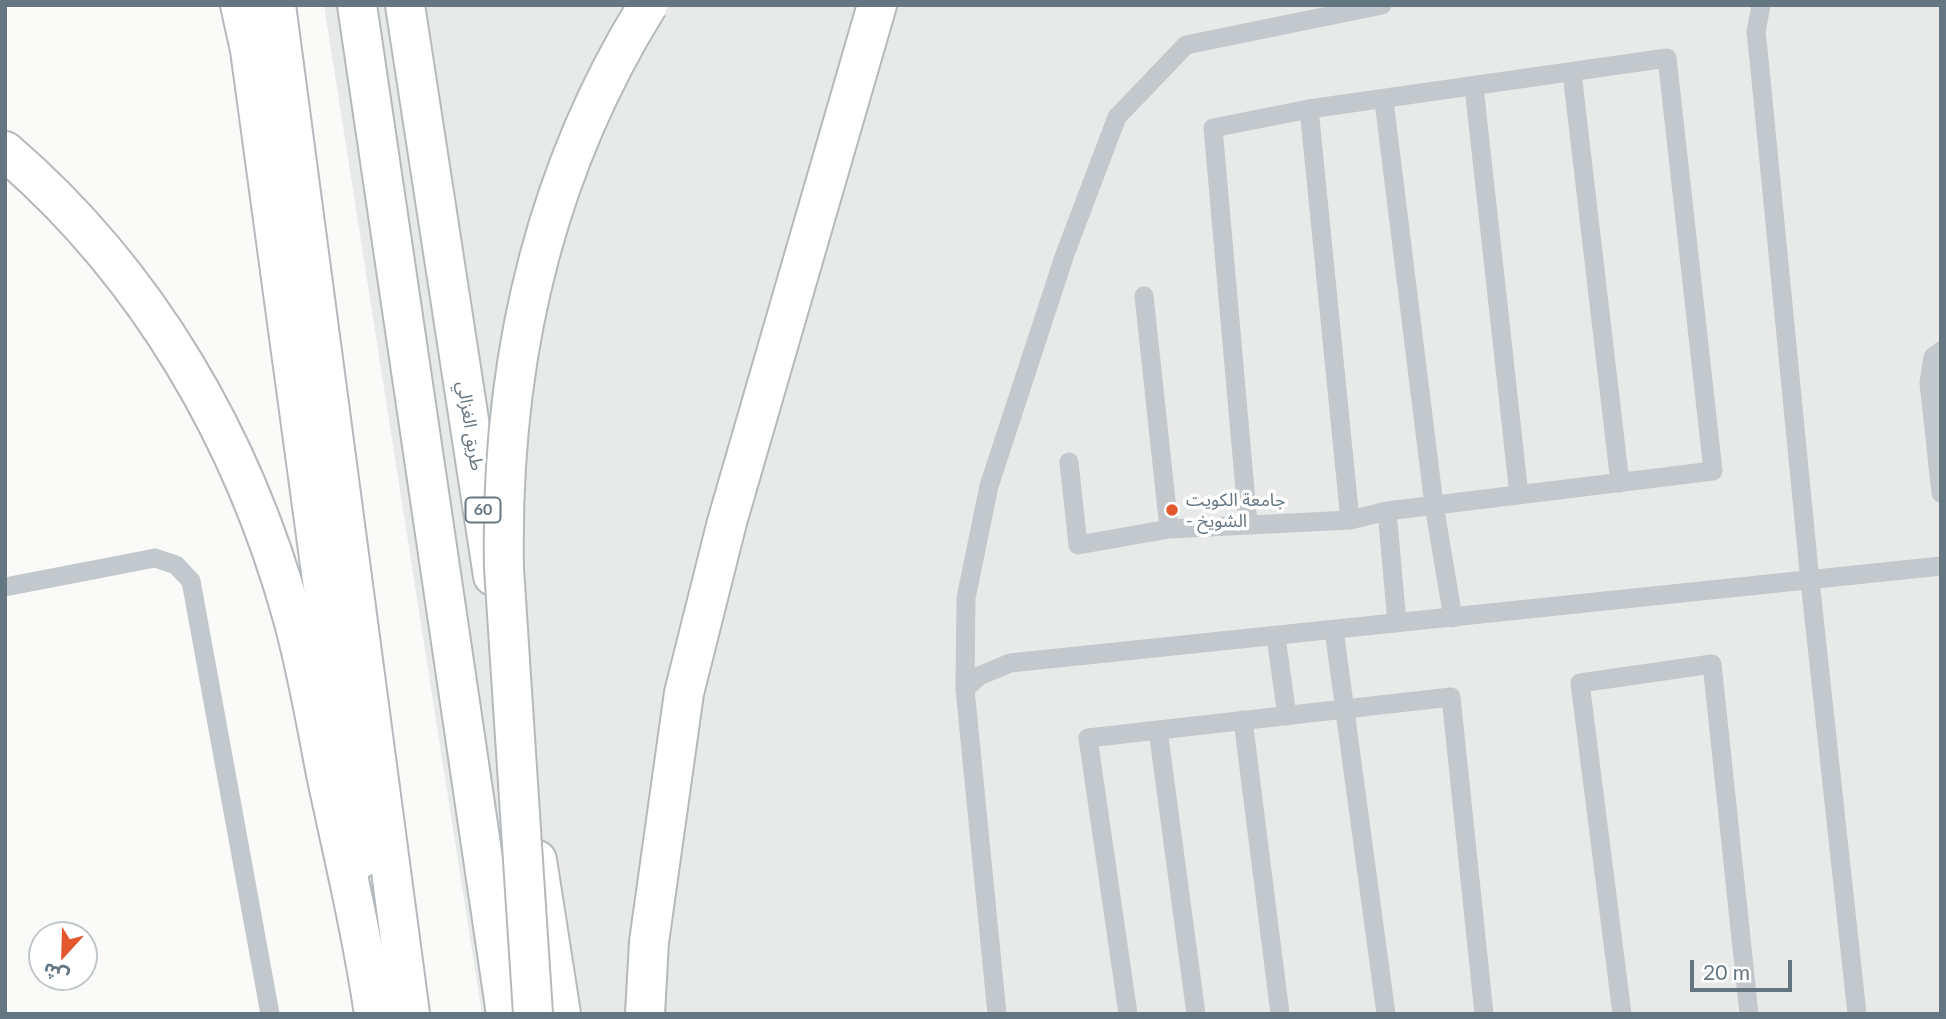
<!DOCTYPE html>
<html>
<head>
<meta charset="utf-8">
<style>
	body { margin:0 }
	#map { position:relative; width:1946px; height:1019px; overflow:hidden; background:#fafaf8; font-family:Lato,"Noto Sans Arabic",sans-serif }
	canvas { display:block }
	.frame { position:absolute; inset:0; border:7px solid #657683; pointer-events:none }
	.north { position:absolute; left:28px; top:921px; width:70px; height:70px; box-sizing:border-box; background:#fff; border:2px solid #c1c8cd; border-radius:50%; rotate:202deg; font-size:19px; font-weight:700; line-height:28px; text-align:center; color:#657683 }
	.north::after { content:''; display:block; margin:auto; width:24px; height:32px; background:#e4572e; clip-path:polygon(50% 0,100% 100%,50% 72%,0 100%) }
	.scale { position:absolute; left:1690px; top:960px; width:102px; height:32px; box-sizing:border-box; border:4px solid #657683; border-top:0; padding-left:9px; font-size:21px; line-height:24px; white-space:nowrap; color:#657683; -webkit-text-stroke:5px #fff; paint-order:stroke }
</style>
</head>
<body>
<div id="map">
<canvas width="1946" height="1019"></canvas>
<div class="frame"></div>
<div class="north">ش</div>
<div class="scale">20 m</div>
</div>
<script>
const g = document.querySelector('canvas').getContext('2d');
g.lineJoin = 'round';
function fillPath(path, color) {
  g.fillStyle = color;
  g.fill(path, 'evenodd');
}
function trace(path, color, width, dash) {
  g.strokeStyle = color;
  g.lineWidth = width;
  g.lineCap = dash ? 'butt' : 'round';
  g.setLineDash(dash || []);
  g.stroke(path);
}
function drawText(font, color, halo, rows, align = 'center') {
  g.font = font + ' Lato,"Noto Sans Arabic",sans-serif';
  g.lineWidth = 7;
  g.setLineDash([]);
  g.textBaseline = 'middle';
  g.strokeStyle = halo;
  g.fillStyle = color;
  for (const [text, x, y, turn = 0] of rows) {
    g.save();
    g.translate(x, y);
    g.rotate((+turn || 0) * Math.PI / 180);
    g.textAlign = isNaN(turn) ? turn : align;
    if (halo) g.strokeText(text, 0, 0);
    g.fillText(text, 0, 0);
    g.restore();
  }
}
const built = new Path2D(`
	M324,5h1617v1009h-1459z`);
const lane = new Path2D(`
	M1761,5l-5,27 3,27 51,522 47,433
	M1572,73l48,410
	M1474,87l45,408
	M1384,101l50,404 19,113
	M1309,109l41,411
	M1144,296l25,233
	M1941,351l-8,6 -4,26 12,110
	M1069,462l9,83 91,-16 181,-9 37,-9 326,-40 -46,-413 -358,51 -96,19 35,396
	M1387,511l10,112
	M5,587l150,-29 21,7 15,16 79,433
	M1334,630l52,384
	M1276,637l11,79
	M965,689l14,-13 31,-13 931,-97
	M1243,720l37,294
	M1158,730l38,284
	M997,1014l-32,-325 1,-91 23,-112 76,-232 52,-137 69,-72 196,-40
	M1128,1014l-40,-276 363,-41 33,317
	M1622,1014l-42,-331 132,-19 37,350`);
const primary = new Path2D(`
	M240,5l10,45 110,809
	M405,5l88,571
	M537,860l24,154`);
const highway = new Path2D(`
	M276,5l134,1009
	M357,5l149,1009
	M5,151c143,123 238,287 288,468 14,51 23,103 33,155 17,80 36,159 48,240
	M645,1014l4,-72 35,-249 43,-171 150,-517`);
const highwayBridge = new Path2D(`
	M533,1014l-29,-446c-4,-200 37,-391 144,-563`);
const markers = [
	[1172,510,7,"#e4572e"]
];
const shields = [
	[483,510,35]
];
const shieldNames = [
	["60",483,510]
];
const streetNames = [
	["طريق الغزالي",470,426,81]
];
const poiNames = [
	["جامعة الكويت",1186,500],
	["- الشويخ",1186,521]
];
fillPath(built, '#e8e9e9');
trace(primary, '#b5babe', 42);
trace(highway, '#b4b9bd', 42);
trace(lane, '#c3c8cc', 19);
trace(primary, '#fff', 38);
trace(highway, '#fff', 38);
trace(highwayBridge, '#b4b9bd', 42, []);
trace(highwayBridge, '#fff', 38);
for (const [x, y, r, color] of markers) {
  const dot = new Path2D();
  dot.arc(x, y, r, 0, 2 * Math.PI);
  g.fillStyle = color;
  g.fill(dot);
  trace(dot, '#fff', 2.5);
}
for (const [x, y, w] of shields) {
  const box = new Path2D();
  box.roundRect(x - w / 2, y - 12.5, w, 25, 5);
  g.fillStyle = '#fff';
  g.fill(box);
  trace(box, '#657683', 2);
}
drawText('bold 16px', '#657683', null, shieldNames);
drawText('18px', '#657683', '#fff', streetNames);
drawText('18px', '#657683', '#fff', poiNames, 'left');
</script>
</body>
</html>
